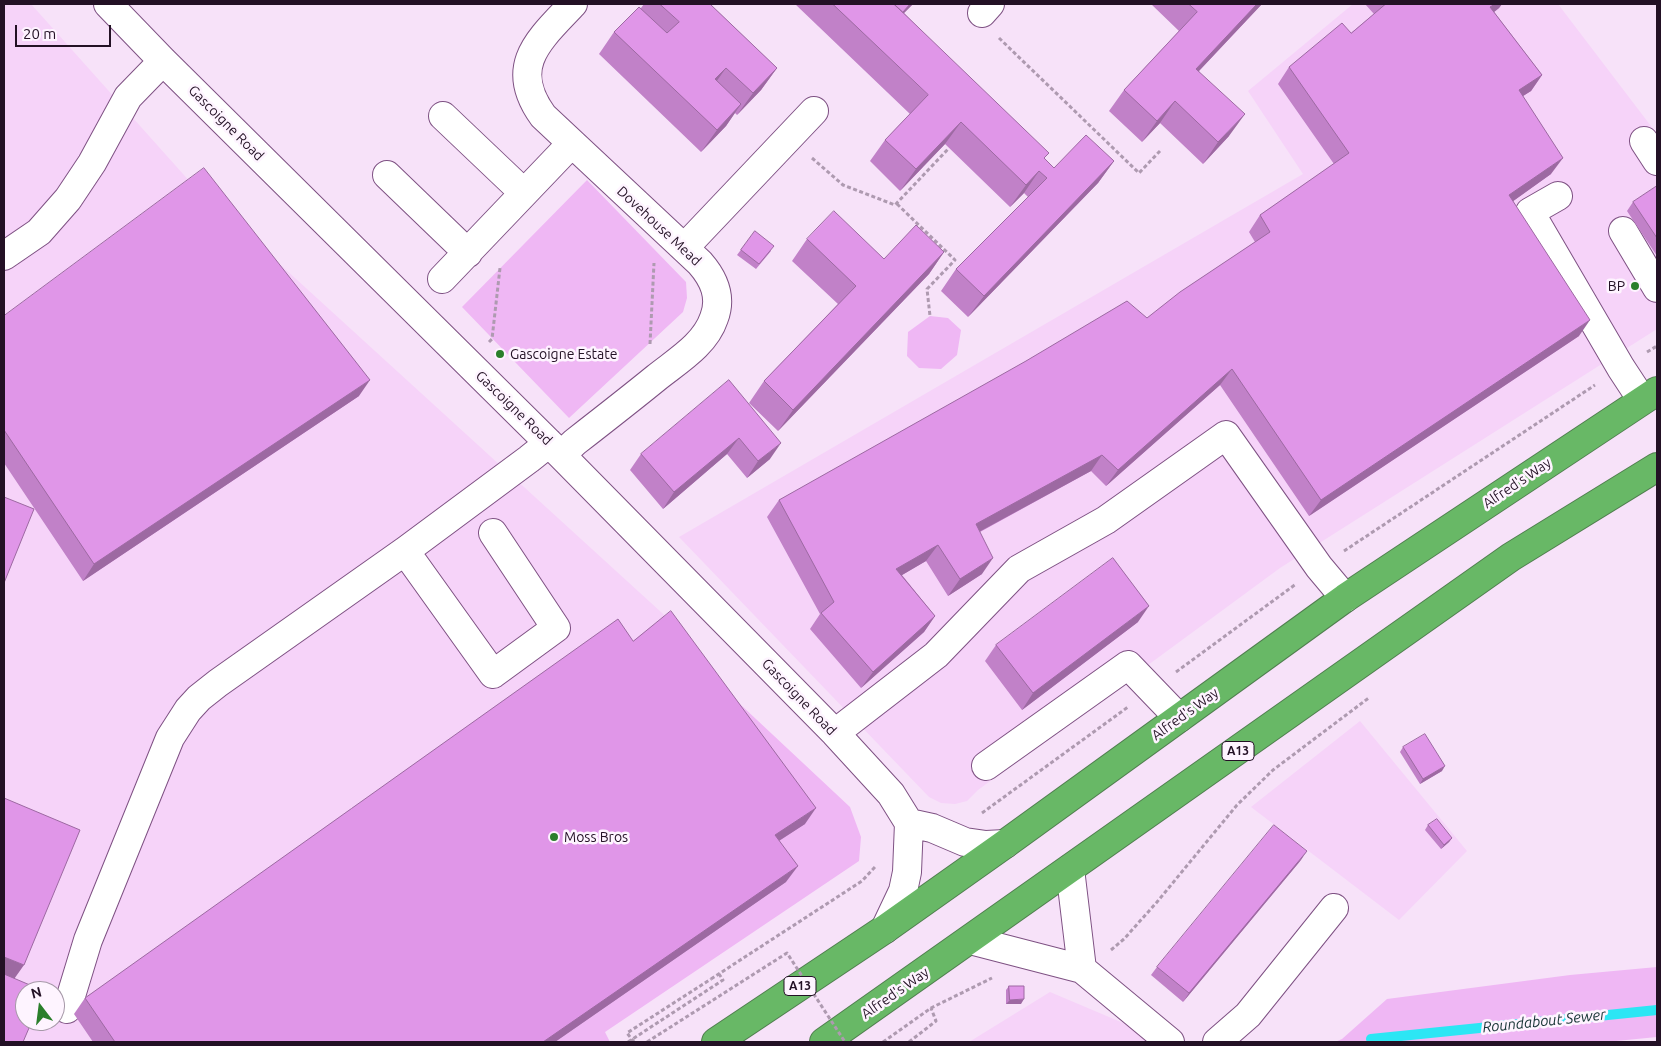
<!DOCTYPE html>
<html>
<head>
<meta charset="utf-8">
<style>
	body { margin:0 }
	#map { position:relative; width:1661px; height:1046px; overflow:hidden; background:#f7e2f9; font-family:Ubuntu,sans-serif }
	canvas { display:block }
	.frame { position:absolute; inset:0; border:5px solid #231125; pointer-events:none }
	.north { position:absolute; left:15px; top:981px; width:50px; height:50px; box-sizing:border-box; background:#fef4ff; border:1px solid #a699a8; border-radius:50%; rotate:345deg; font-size:14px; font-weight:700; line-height:20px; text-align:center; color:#231125 }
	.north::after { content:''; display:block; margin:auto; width:18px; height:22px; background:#2b7f2c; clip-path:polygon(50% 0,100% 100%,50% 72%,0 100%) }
	.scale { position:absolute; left:15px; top:25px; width:96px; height:22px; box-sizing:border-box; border:2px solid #231125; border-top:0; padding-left:6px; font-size:15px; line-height:18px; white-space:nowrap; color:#231125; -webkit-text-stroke:4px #fef4ff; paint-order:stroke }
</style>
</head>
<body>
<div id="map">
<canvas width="1661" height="1046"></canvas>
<div class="frame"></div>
<div class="north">N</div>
<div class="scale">20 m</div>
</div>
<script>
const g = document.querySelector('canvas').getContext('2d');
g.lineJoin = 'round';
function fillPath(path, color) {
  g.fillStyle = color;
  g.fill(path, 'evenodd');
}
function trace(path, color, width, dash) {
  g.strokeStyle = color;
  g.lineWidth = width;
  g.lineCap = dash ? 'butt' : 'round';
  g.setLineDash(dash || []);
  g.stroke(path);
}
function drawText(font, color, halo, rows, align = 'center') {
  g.font = font + ' Ubuntu,sans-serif';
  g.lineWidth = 5;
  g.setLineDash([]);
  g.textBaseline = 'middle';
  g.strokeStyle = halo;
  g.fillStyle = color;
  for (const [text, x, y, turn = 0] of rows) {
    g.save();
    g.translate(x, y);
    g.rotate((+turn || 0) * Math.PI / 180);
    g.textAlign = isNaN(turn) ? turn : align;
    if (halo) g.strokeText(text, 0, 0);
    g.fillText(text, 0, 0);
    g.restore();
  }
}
const built = new Path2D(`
	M4,4h27l161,180 481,439 132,201 -250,218h-551zM25,991h30v30h-30z
	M1353,4h205l99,130v195l-377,239 -302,222 -11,11 -12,3 -14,-1 -12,-6 -250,-260 624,-363 -55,-83z
	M1360,721l107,130 -68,69 -148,-113z
	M1050,992l118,50h-199z`);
const green = new Path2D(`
	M587,180l99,102 1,16 -4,14 -114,106 -107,-111z
	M930,316l18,2 13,12 -4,25 -16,14 -22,-1 -12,-12 1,-24z
	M710,676l140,131 11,30 -2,24 -254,171 5,10h-55l231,-160 -23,-31 41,-27z
	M1657,967v70l-51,5h-271l7,-3 45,-40 183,-24z`);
const stream = new Path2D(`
	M1371,1039l286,-29`);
const path = new Path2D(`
	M999,38l140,135 21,-22
	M812,158l31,27 52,20 54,-57
	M897,204l58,56 -28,29 3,27
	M489,342l3,-3 8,-71
	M650,344l4,-81
	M1647,352l10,-6
	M1344,551l251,-166
	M1176,672l120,-88
	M982,813l146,-106
	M1111,950l13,-11 33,-37 80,-97 36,-35 97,-73
	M711,979l151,-98 13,-14
	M628,1042l95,-62 -4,-6
	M883,1042l48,-34 61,-30
	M909,1042l27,-21 -5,-13`);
const minor = new Path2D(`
	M108,4l55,57 398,394 274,278 56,61 18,29 -2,49 -4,19 -18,38
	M982,13l8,-9
	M443,116l81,77
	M1644,141l13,20
	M387,175l81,78
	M1558,196l-28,16 91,156 21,32
	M1623,231l34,57
	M684,248l130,-137
	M4,256l35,-24 29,-33 24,-36 36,-66 35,-36
	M442,279l129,-135
	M561,455l14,-13c27,-21 54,-42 81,-64 21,-17 49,-33 58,-60 8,-21 0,-39 -14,-55l-157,-147c-36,-50 -4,-76 30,-112
	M405,551l88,123 63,-46 -63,-95
	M835,733l101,-78 83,-86 87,-49 120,-85 93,132 26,31
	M986,766l142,-101 51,53
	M909,823l23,5 33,14 21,3 19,-1
	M1070,869l12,100
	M970,940l112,29 88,73
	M67,1009l21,-69 82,-202 18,-28 11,-12 19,-15 187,-132 124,-92 20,-16
	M1217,1042l31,-27 86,-107`);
const highway = new Path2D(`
	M716,1042l169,-113 120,-85 340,-246 312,-207
	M824,1042l687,-485 146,-90`);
const pathBridge = new Path2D(`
	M634,1042l-7,-9 84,-54
	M647,1042l140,-89 58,89`);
const wall = new Path2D(`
	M644,4h66l67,64 -16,22 -24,25 -2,-2 -9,13 -25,26 -102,-98 15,-22 27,-24z
	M795,4h118l-9,9 150,155 60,-7 -16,22 -130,134 -27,-26 15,-22 72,-72 -4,-4 -14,14 -65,-63 -45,47 -30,-30 15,-21 25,-26z
	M1151,4h111l-63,67 30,65 -26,28 -43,-41 -18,19 -33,-31 15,-21 55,-59z
	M1365,4h137l-3,4 -5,4 48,63 -11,16 -8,5 28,78 -38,27 66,135 -270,180 -89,-131 -114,101 -15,-15 -111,61 2,42 -34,22 -22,-35 -24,14 33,41 -11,16 -63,56 -51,-59 10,-15 -53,-97 12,-17 368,-182 108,-76 -6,-10 11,-17 74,-51 -56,-80 11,-17 62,-34 23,-19z
	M1657,186v70l-30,-45 6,-9z
	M755,231l16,20 -15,18 -19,-14z
	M807,239l77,20 60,-7 -15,22 -151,157 -29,-28 15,-22 74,-77 -46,-43z
	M4,316l355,80 -276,185 -79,-118z
	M729,380l41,79 -23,19 -20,-24 -64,55 -33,-39 11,-16z
	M1138,622l-116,88 -37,-49 11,-16z
	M633,641l172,183 -26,17 7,41 -231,160h-462l-19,-28 11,-16z
	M1403,747l39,24 -22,13 -20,-32z
	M1428,825l24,13 -3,4 -8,7 -16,-19z
	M1301,860l-118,142 -32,-27 6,-8z
	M1009,986l12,18h-15v-14z`);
const shadedWall = new Path2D(`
	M910,4h3l-23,23 6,-8z
	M1257,4h5l-81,86 15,-21z
	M1495,4h7l-3,4 -20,16 11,-17z
	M726,68l-15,21 4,-10z
	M777,68l-16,22 -24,25 16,-22z
	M1542,75l-11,16 -24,15 12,-16z
	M1175,101l-15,22 -18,19 15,-21z
	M741,104l-15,22 -25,26 16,-22z
	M1245,114l-16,22 -26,28 15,-22z
	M961,122l-16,22 -45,47 16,-22z
	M1563,158l-12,16 -53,38 11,-17z
	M1114,161l-16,22 -130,134 16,-21z
	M1039,171l-15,22 -14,14 16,-22z
	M944,252l-15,22 -151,157 15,-21z
	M1590,320l-11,16 -270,180 12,-16z
	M1232,369l-12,16 -114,101 12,-16z
	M370,380l-11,16 -276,185 11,-17z
	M739,438l-12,16 -64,55 11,-17z
	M781,443l-11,16 -23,19 11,-17z
	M1102,455l-11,16 -127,69 12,-16z
	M938,545l-12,16 -41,24 11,-16z
	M993,558l-11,16 -34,22 12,-17z
	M1149,606l-11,16 -116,88 11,-17z
	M935,616l-11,16 -63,56 12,-16z
	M1445,766l-3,5 -22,13 3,-5z
	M816,808l-11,16 -42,27 12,-16z
	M1452,838l-3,4 -8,7 3,-4z
	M1307,851l-6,9 -118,142 6,-9z
	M798,866l-12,16 -231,160h-12z
	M4,957l20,8 -12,17 -8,-4z
	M1024,999l-3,5h-15l4,-4z`);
const building = new Path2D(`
	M660,4h50l67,64 -24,25 -27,-25 -11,11 26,25 -24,26 -103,-98 25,-25 28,26 12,-11z
	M833,4h61l155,149 -5,5 10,10 32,-33 28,26 -130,135 -28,-27 91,-91 -8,-7 -13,14 -65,-63 -45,47 -31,-29 43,-45z
	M894,4h16l-7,8z
	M1189,4h68l-61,65 49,45 -27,28 -43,-41 -18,20 -33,-31 73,-78z
	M1386,4h109l-5,3 52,68 -23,15 44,68 -54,37 81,125 -269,180 -89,-131 -114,101 -16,-15 -126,69 17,34 -33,21 -22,-34 -42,24 39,47 -62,56 -52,-59 13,-11 -55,-102 247,-139 101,-60 20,17 33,-26 90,-60 -10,-17 89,-62 -60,-86 53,-44 9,10z
	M204,168l166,212 -276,184 -90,-134v-114z
	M1657,186v52l-24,-36z
	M834,211l50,48 32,-34 28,27 -151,158 -29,-29 92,-95 -49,-47z
	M755,231l19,15 -15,18 -18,-14z
	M729,380l52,63 -23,18 -19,-23 -65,54 -33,-38z
	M4,497l30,12 -30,74z
	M1113,558l36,48 -116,87 -37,-48z
	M671,611l145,197 -41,27 23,31 -255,176h-428l-30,-44 533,-379 15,22z
	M1425,734l20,32 -22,13 -20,-32z
	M4,798l76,32 -56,135 -20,-8z
	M1437,819l15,19 -8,7 -16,-20z
	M1274,825l33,26 -118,142 -32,-26z
	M4,974l40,17h-19v30h7l-9,21h-19z
	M1009,986h15v13l-14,1z`);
const markers = [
	[1635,286,5,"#2b7f2c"],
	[500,354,5,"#2b7f2c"],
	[554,837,5,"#2b7f2c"]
];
const shields = [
	[1238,751,32],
	[800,986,32]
];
const shieldNames = [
	["A13",1238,751],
	["A13",800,986]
];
const streetNames = [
	["Gascoigne Road",226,123,45],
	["Dovehouse Mead",659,226,43],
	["Gascoigne Road",514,408,44],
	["Alfred's Way",1517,483,-34],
	["Gascoigne Road",799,697,46],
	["Alfred's Way",1185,714,-36],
	["Alfred's Way",895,993,-35]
];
const poiNames = [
	["BP",1625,286,"right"],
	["Gascoigne Estate",510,354],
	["Moss Bros",564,837]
];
const waterNames = [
	["Roundabout Sewer",1544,1021,-6]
];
fillPath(built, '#f6d3f9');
fillPath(green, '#efb7f4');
trace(stream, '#2ce6f4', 10);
trace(minor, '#7e5183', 30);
trace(highway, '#507e4f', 30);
trace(path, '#ae9ab0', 3, [4, 2.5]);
trace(minor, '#fff', 28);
trace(highway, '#68b866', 28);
trace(pathBridge, '#ae9ab0', 3, [4, 2.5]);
fillPath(wall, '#c181c8');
fillPath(shadedWall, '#9d69a2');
fillPath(building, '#e096e8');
trace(building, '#9d69a2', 1);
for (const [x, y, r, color] of markers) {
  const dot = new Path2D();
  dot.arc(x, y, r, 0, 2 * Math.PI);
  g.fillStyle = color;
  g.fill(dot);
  trace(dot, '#fef4ff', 2);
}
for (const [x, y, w] of shields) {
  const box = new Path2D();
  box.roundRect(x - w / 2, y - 9.5, w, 19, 4);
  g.fillStyle = '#fef4ff';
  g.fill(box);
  trace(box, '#231125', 1);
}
drawText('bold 12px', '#231125', null, shieldNames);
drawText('14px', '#231125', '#fef4ff', streetNames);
drawText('14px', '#231125', '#fef4ff', poiNames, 'left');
drawText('italic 15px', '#183436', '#fef4ff', waterNames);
</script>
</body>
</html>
